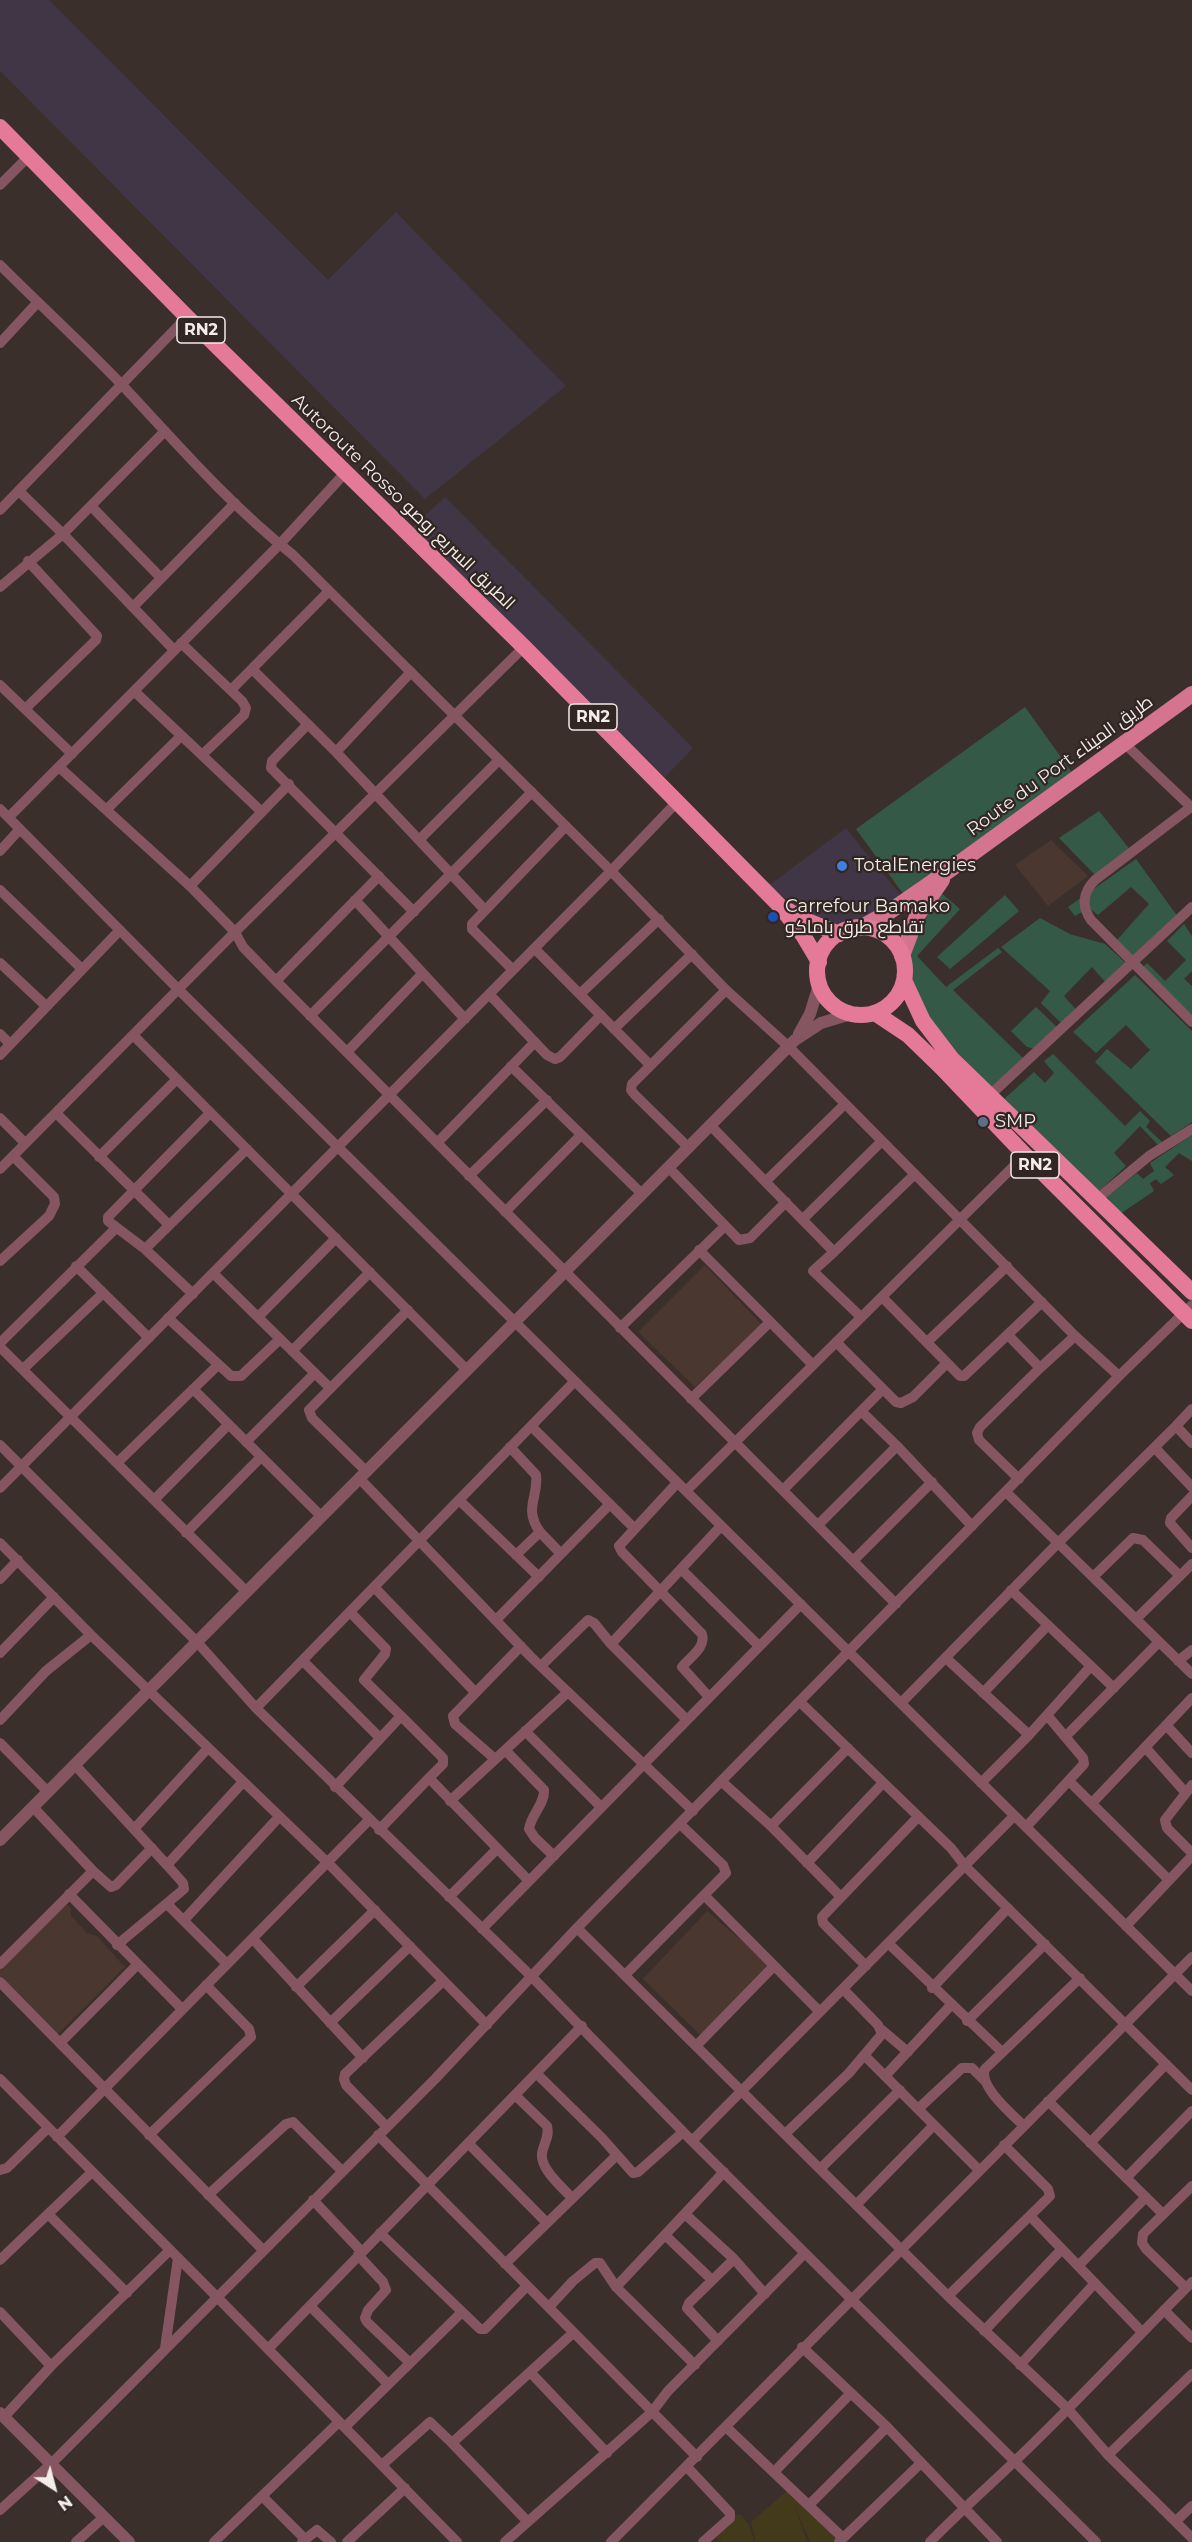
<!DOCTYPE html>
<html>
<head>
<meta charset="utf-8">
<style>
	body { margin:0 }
	#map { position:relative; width:1192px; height:2542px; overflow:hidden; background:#3b2f2b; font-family:Montserrat,sans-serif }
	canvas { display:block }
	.north { position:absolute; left:24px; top:2458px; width:60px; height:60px; -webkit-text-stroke:4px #312621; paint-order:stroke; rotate:144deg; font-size:16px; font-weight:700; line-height:24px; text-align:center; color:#f4ece9 }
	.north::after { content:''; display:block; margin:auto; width:21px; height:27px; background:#f4ece9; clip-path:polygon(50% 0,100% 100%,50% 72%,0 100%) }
</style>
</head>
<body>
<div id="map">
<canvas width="1192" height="2542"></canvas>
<div class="north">N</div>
</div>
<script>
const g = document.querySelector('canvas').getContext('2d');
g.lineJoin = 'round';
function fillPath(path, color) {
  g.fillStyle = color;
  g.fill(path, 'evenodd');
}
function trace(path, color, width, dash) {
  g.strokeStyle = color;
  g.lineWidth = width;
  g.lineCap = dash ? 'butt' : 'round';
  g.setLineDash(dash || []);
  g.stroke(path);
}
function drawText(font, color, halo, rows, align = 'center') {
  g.font = font + ' Montserrat,Cairo,sans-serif';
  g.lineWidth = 4.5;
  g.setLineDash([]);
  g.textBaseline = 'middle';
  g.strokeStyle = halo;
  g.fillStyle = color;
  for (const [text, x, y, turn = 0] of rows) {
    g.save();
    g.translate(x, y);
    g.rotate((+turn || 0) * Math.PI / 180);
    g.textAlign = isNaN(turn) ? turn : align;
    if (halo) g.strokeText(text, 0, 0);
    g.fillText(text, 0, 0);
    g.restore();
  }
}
const commercial = new Path2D(`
	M0,0h49l279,280 68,-68 170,174 -141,113 -425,-428z
	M445,497l248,251 -28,29 -253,-249z
	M846,828l56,69 -43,25 -15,4 -34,-10 -42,-30z`);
const built = new Path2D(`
	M1051,840l37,36 -40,30 -33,-41z
	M705,1265l57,60 -67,62 -57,-55z
	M64,1903l7,5v8l16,17 10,3 28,31 -69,69 -56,-56v-13z
	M707,1911l64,55 -69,71 -59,-58z`);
const green = new Path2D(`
	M1025,707l48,67 -169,121 -48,-66z
	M1099,811l33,41 -36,24 -37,-38z
	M1136,859l42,58 -43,44 -18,-21 32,-36 -18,-17 -33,28 -9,-7 -14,8 -7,-9z
	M940,892l20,17 -43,47 29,31 52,-39 4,4 -49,38 75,73 -34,30c-28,-32 -96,-93 -85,-139 4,-15 24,-47 31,-62z
	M1005,895l14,16 -69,58 -13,-12z
	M1040,918l30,16 35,10 23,21 -21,19 -15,-17 -28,29 14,16 -14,14 -23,-23 9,-12 -49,-44z
	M1184,924l8,12v35l-8,8 8,7v30l-50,-48 5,-5 18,18 21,-21 -19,-19z
	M1135,975l57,56v91l-21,14 -76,-74 12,-13 24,20 19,-19 -24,-25 -30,28 -23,-21z
	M1036,1007l24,23 -20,20 -13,-3 -16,-16z
	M1053,1054l72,72 15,-15 10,10 -4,6 16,15 -3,4 -19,-20 -26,27 12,13 -28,26 -95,-92 31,-28 11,11 9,-10 -10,-12z
	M1192,1135v26l-13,-8 -14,14 9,8 -13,9 -5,-5 -6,4 4,8 -34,23 -13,-17 30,-24 6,6 11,-8 -4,-8z`);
const sand = new Path2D(`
	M788,2490l52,48 -4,4h-26l-15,-35 12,35h-51l-5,-20z
	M735,2515h6l8,10 5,17h-33l-6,-6z`);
const minor = new Path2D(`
	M0,185l29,-29
	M0,265c41,41 84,80 124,122 54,58 107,119 169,168l318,316 115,119 63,57 286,289 44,40
	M0,343l38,-41
	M19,491l44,43 111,116
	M91,506l70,72
	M0,510l187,-193
	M0,587l63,-53 102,-103
	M133,607l102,-104
	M252,669l84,83 149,158
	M0,685l72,69
	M231,690l98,-99
	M134,691l68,64 42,-40 2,-7 -4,-7 -61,-58
	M25,709l71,-69 1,-4 -69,-75
	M308,724l-36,37 -1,7 143,144
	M1125,744l67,64
	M336,752l75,-80
	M202,755l60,57
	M59,767l131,119 45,46 8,15 33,34 620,623
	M1191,807l-96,73c-12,12 -14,26 -4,40l101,102
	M0,809l179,181 1013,1001
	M107,809l73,-72
	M9,817l271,-273 65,-71
	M420,839l79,-79
	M0,851l20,-22
	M190,886l99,-102
	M0,890l82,79
	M355,900l110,119
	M535,949l115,116
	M0,963l46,43
	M513,970l-41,-41v-5l94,-98
	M276,981l103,-105
	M489,994l58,61 8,4 5,-2 41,-42
	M580,994l79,-75
	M310,1016l222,-224
	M614,1029l78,-75
	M0,1034l10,10
	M133,1035l334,335
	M347,1052l75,-78
	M0,1055l120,-125
	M511,1066l131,128
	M989,1096l203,-189
	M56,1113l113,112
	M0,1118l25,25
	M711,1126l123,126 -21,19 48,46
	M437,1143l98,-101
	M689,1148l-54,-53 -4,-5 1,-6 94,-94
	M99,1157l78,-78
	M669,1168l70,72 11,-2 36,-36
	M0,1169l235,-237 289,-285
	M469,1176l78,-76
	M766,1181l79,-77
	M1097,1199l52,-43 43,-27
	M505,1212l76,-77
	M803,1219l79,-78
	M145,1249l102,-100
	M699,1250l114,115
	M834,1252l81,-78
	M0,1261l49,-45 6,-12 -1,-7 -41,-41
	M76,1266l73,72
	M213,1273l117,115
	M193,1294l-48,-45 -37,-28v-4l102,-104
	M882,1297l78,79h4l78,-74
	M258,1317l78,-79
	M168,1318l63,58h10l39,-37
	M620,1328l104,-101
	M1008,1335l32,33 -60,59 -3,6 2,7 40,39
	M836,1342l60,60 5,1 12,-6 34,-34
	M927,1342l80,-76
	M0,1343l115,-114
	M0,1347l154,153
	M292,1351l78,-79
	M1040,1368l35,-32
	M23,1369l80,-76
	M193,1389l129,128
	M691,1399l79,-77
	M861,1411l36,35
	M228,1425l-74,75 93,92
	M531,1426l103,102
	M1176,1426l16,-17
	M246,1442l69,-69
	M0,1445l197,197 59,66 276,269 160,164 404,401
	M510,1447l26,28c3,22 -13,33 4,57
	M1155,1448l37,39
	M117,1463l101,-98
	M367,1472l-55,-54 -3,-8 99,-100
	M360,1479l170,177 163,155
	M677,1483l-58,63 3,6 80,82c4,14 -12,23 -20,33l27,30
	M0,1488l611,-617 66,-69
	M783,1490l100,-101
	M686,1491l339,-336
	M1006,1492l186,182
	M1192,1496l-21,22 -1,5 22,25
	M459,1500l80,77
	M818,1525l79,-79 75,80
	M721,1526l-40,43 78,77
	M186,1533l75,-76
	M0,1543l91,92 237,228 159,162
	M516,1555l24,-23 21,22
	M853,1561l79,-79
	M681,1569l-70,75 76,76
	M1093,1577l40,-39 10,2 37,36
	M0,1579l18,-19
	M374,1587l101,105
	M1011,1590l103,98
	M350,1612l36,37 -1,5 -21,26 37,36
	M1136,1619l56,-55
	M496,1620l114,-116
	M0,1653l54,-56
	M946,1658l83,77
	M303,1661l77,77
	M1178,1661l14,-11
	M541,1666l47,-46 6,3 17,21
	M983,1693l65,-68
	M800,1702l151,146 14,18 227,224
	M901,1703l157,-160 118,-117 16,17
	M256,1708l319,-327
	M0,1720l46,-49 45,-36
	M1166,1725l26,28
	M525,1731l76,76
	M1066,1736l93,-94
	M0,1743l48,49
	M1145,1747l40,45
	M505,1750l39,40c1,14 -13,25 -15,39l6,9 19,18
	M495,1759l-40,-35 -2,-8 68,-70
	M75,1765l92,100
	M721,1781l50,45 70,71
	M1069,1781l100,99
	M981,1783l48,-48 62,-69
	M1192,1785l-27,35 2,8 25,25
	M335,1787l66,-71 42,42v6l-14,14
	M450,1801l118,-109
	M1093,1802l99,-104
	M33,1807l60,64 18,16 5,-2 36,-37
	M771,1826l77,-78
	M1026,1827l58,-63 -1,-6 -36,-43
	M135,1828l73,-80
	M379,1830l50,-52 100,103
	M807,1863l76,-80
	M69,1894l113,115
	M704,1895l116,117
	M449,1897l48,-48
	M167,1904l60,60
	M184,1920l95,-103
	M1126,1926l66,-70
	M577,1928l371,368 120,113 40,46 84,83
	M482,1929l319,-325
	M253,1939l110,119
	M888,1943l114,109
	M117,1945l67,-56 -1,-6 -16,-18 76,-83
	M0,1964l93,-93
	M866,1966l-43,-43 -1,-6 96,-100
	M625,1975l101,-102 -3,-8 -43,-41
	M0,1982l263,268
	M296,1987l79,-77
	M932,1988l76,-80
	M967,2021l78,-77
	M330,2023l80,-77
	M882,2030l26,22
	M60,2043l77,-78
	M696,2046l78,-80
	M864,2055l115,115
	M537,2074l65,64 31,35 5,-1 45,-40
	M885,2076l66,-71
	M0,2079l217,218 240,245
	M515,2095l32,31c3,11 -4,18 -5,28 -2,15 21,34 30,44
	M1048,2101l115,113
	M918,2109l44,-41h10l12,12
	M1024,2126c-12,-12 -46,-40 -39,-57l95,-91
	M387,2127l-41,-42 -2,-6 1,-5 98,-93
	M785,2134l64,-61 33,-39 -4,-9 -35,-36
	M149,2135l102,-98 -2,-8 -43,-44
	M378,2135l319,322
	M57,2137l312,-317
	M692,2141l322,-325
	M1090,2143l76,-79
	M469,2144l78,79
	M820,2169l80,-79
	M0,2170l7,-2 41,-40
	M1126,2178l66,-67
	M208,2195l78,-71 7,-2 49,49
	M313,2200l49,52
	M856,2205l78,-80
	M48,2214l79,79
	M685,2214l49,45 31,35
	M1030,2216l112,116
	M380,2233l100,96h5l42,-43
	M665,2235l47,45
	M358,2255l25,27 3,8 -18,20 -3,8 2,4 43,41
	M0,2260l92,-88
	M505,2264l112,-109
	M1079,2265l67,-68
	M616,2287l108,-115
	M1186,2288l-40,-39 -4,-6 1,-9 49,-48
	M948,2296l102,-100 -2,-7 -44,-44
	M310,2306l78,78
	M549,2307l24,-26 22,-18h5l16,24 79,78
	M1164,2310l28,28
	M0,2312l51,54
	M984,2331l78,-82
	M718,2341l-31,-33 2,-5 45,-44
	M802,2347l85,80 110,115
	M165,2348l13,-90
	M268,2349l314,-323
	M1020,2365l75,-82
	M531,2373l76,80
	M4,2417l47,-51 119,-116
	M345,2427l117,-115
	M726,2427l117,111
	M1108,2455l84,-81
	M382,2465l48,-43 22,21
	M687,2467l43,46v5l-27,24
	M774,2472l77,-79
	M263,2497l42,42
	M809,2505l78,-78
	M0,2510l51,-46 384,-385 142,-151 542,-552 73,-71
	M1176,2521l16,-15
	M528,2522l-76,-79 121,-110
	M76,2542l28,-25
	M214,2542l125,-120
	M302,2542l15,-12 14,12
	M347,2542l58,-54
	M505,2542l147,-130 16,-21 137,-138
	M611,2542l581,-585
	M839,2542l82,-79
	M930,2542c28,-29 57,-54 86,-82 60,-57 117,-119 176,-178`);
const tertiary = new Path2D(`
	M799,1034l11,-20 9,-29
	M0,1840l795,-800 26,-17 30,-9
	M0,2413l129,129`);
const primary = new Path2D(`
	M860,928l29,-16 62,-43 241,-175
	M902,956l15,-40 25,-36`);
const trunk = new Path2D(`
	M0,127l187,190 337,330 255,258 24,30 16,27
	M789,911l11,7 39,16
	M817 971a44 44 0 1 1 88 0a44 44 0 1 1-88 0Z
	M904,980l19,41 29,38 240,233
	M875,1013l33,22 34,33 83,87 167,166`);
const markers = [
	[842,866,6,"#3f7fe0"],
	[773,917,6,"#1a4fb4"],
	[983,1122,6,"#5c6f8a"]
];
const shields = [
	[201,330,48],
	[593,717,48],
	[1035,1165,48]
];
const shieldNames = [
	["RN2",201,330],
	["RN2",593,717],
	["RN2",1035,1165]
];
const streetNames = [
	["Autoroute Rosso الطريق السريع روصو",403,502,44],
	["Route du Port طريق الميناء",1060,766,-36]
];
const poiNames = [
	["TotalEnergies",854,866],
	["Carrefour Bamako",785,907],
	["تقاطع طرق باماكو",785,928],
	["SMP",995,1122]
];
fillPath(commercial, '#403645');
fillPath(built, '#493730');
fillPath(green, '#345a47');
fillPath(sand, '#423a1a');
trace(minor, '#855561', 10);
trace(tertiary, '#855561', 12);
trace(primary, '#d4748f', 16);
trace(trunk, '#e47a98', 16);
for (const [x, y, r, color] of markers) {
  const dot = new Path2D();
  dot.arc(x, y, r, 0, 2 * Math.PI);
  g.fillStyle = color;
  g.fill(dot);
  trace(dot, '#312621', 2);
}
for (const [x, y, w] of shields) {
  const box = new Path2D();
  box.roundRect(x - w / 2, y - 13, w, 26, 4.5);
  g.fillStyle = '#312621';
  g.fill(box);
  trace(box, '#f4ece9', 1.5);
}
drawText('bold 16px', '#f4ece9', null, shieldNames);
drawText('18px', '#f4ece9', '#312621', streetNames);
drawText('18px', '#f4ece9', '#312621', poiNames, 'left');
</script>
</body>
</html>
